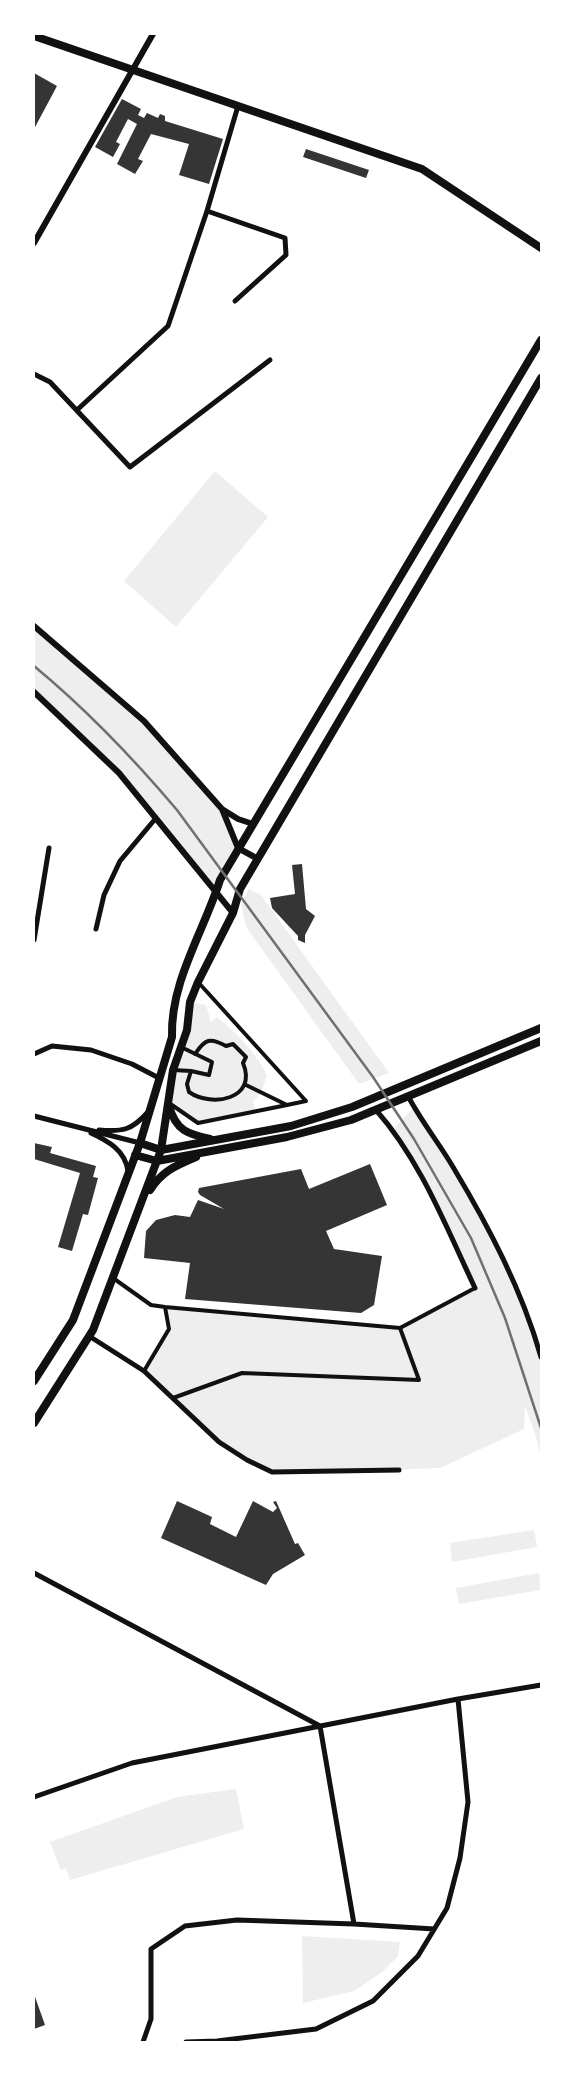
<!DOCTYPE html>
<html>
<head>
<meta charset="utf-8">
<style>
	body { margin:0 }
	#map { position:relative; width:575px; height:2076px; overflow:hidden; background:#fff; font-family:Figtree,sans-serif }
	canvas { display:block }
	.frame { position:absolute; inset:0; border:35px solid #fff; pointer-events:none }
</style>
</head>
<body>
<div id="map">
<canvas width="575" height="2076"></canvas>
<div class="frame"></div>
</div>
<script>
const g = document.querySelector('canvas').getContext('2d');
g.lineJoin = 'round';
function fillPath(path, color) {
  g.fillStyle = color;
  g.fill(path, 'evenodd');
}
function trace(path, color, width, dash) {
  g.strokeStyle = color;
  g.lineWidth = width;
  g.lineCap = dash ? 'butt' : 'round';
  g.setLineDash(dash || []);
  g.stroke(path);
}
const green = new Path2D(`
	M215,471l53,46 -92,110 -52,-46z
	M34,627l110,94 78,88 16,39 -22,43 -97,-118 -85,-81z
	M249,889l12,6 128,178 -30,11 -113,-157 -5,-23z
	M190,1002l16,3 5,17 6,-5c21,17 38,35 50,58l-6,17 -8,10 3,9 -58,12 -31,-21z
	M414,1107l85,141 35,84 7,30v98l-4,-20 -12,-34 -1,23 -84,39 -104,4h-64l-53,-30 -75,-71 25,-42 -4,-22 235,21 74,-40 -53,-113 -28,-45z
	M534,1530l3,17 -85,15 -2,-19z
	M539,1573l2,17 -82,14 -3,-16z
	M236,1789l8,40 -174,51 -4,-12 -5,2 -11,-28 127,-45z
	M302,1936l98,6 -2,14 -17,17 -27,18 -51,12z`);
const building = new Path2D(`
	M34,73l23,13 -23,43z
	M122,99l19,10 -3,6 6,3 3,-5 11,5 2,-4 5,2v5l58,18 -14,45 -30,-9 10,-31 -38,-10 -13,25 5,2 -8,13 -18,-10 20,-40 -9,-5 -12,23 4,2 -7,13 -18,-10z
	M306,149l63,21 -3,8 -63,-21z
	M302,864l4,45 9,7 -10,19v8l-7,-3v-4l-26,-28 -2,-10 25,-4 -3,-29z
	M34,1143l18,4 -2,6 46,13 -3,11 5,1 -10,37 -5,-1 -11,37 -14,-4 22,-74 -46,-14z
	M370,1164l17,41 -61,26 8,18 48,7 -8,49 -13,8 -176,-14 5,-36 -46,-5 2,-27 10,-11 19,-5 15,2 8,-17 26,9 -24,-14 -2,-3 1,-4 102,-19 8,20z
	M177,1501l35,16 -2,7 26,13 17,-36 20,11 4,-4 -4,-6 3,-1 19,43 3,-1 7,12 -32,19 -7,11 -105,-47z
	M34,1994l11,31 -11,4z`);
const pedestrian = new Path2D(`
	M198,982l108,119
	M173,1070l18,1 18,4 3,-13 -31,-15
	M191,1071l-4,13 2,8c23,16 69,7 54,-29l3,-6 -13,-13 -7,2c-16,-9 -21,-7 -31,8
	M246,1085l41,20 19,-4
	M169,1103l29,20 89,-18
	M113,1278l38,27 14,2 235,21 75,-40
	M144,1371l25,-42 -4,-22
	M173,1398l69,-25 177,7 -19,-52`);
const minor = new Path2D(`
	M235,301l51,-46 -1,-17 -78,-27 31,-105
	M34,374l16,8 80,85 140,-107
	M77,410l91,-84 39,-115
	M96,929l8,-34 16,-34 36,-43
	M34,940l15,-92
	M34,1054l18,-8 39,4 41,14 27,14
	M408,1096c13,25 31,47 45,71 36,60 69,123 88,190
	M376,1110c45,51 70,117 99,178
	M34,1116l106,27
	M99,1130c24,2 33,0 49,-18
	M91,1133c17,8 34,17 37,38
	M89,1336l55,35 75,71 28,18 25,12 127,-2
	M34,1573l286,153 34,198 -117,-4 -52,6 -34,23v70l-8,23
	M34,1797l98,-34 326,-64 83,-14
	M354,1924l80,5
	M186,2042l31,-1 99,-12 57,-28 45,-45 29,-48 13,-50 8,-56 -10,-103`);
const tertiary = new Path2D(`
	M34,243l119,-209
	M34,626l110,95 78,88 16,39 20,11
	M34,692l85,81 114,140
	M222,809l16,10 15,5`);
const secondary = new Path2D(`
	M34,36l388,133 119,79
	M169,1106c7,25 19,28 41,33
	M140,1143l32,-106c-2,-55 32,-106 48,-157l321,-540
	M161,1150l12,-80 14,-40 3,-28 8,-20 35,-69 7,-24 301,-511`);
const primary = new Path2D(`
	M135,1155l22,6 130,-24 64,-17 190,-79
	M150,1190c12,-19 25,-24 46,-33
	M34,1381l39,-61 67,-177 21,7 130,-24 61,-19 189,-79
	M34,1423l59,-93 68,-180`);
const rail = new Path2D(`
	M34,666c52,43 99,92 143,144l196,267 41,62 57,99 34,80 36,110`);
fillPath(green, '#eee');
fillPath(building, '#353535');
trace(pedestrian, '#111', 4);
trace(minor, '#111', 5);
trace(tertiary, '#111', 6);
trace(secondary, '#111', 8);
trace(primary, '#111', 8);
trace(rail, '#707070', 2.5);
</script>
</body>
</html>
